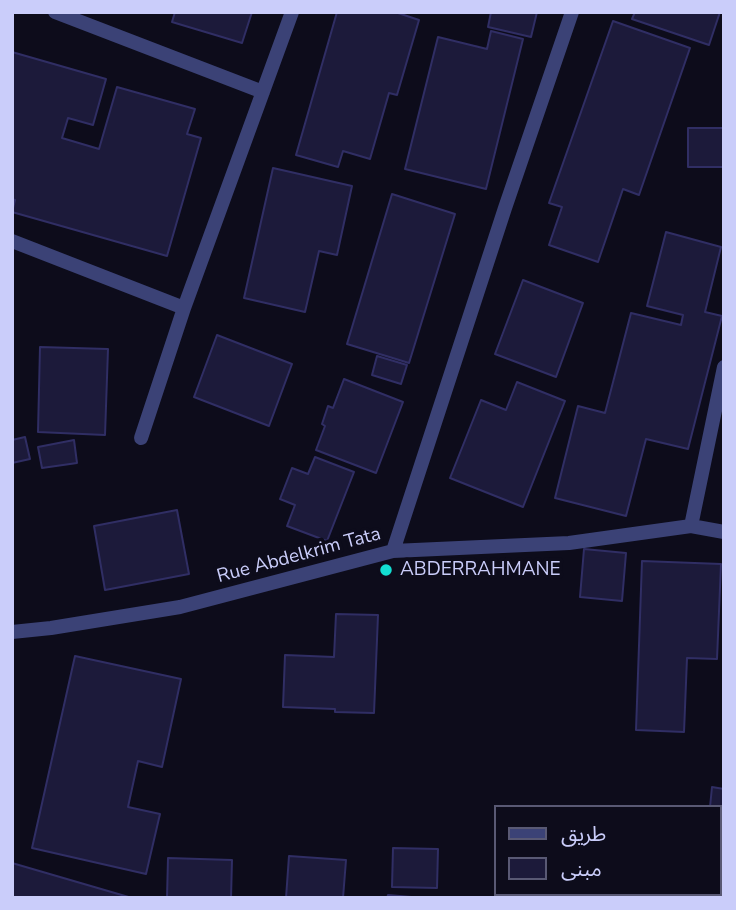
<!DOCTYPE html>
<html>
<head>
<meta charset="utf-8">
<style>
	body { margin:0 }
	#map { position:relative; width:736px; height:910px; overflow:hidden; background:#0d0c1b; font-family:"Nunito Sans","Noto Sans Arabic",sans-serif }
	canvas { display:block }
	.frame { position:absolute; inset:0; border:14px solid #cacdfa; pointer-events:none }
	.legend { position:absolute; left:494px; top:805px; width:228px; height:91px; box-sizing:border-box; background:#0d0c1b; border:2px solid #595974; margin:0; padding:9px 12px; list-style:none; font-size:21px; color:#cacdfa }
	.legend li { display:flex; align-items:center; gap:14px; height:35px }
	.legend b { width:35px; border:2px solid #595974 }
</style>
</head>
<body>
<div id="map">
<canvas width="736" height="910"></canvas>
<div class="frame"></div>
<ul class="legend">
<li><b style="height:9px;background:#3b4276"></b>طريق</li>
<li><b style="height:19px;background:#1c1a3a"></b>مبنى</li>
</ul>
</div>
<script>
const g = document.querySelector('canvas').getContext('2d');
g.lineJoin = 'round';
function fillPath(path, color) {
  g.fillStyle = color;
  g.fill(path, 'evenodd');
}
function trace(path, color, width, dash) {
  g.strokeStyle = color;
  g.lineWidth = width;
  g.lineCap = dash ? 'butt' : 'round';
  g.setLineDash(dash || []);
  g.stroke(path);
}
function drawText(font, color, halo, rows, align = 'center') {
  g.font = font + ' "Nunito Sans",sans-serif';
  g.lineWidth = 7;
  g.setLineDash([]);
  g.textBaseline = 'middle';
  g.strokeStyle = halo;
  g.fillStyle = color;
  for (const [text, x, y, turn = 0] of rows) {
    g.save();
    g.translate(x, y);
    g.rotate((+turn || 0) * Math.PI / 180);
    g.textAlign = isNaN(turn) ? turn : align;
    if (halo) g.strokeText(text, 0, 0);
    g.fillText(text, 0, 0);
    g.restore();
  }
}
const building = new Path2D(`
	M175,12h77l-10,31 -70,-21z
	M337,12h58l24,8 -22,75 -8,-2 -19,66 -27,-8 -5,16 -42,-12z
	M491,12h46l-6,25 -43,-10z
	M635,12h85l-11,33 -77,-26z
	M613,21l77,27 -51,147 -16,-6 -25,73 -49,-17 13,-38 -13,-4z
	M491,31l32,8 -37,150 -81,-20 33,-132 49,12z
	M12,52l94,27 -13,46 -25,-7 -6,20 37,11 18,-62 78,22 -8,25 14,4 -34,118 -155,-44 3,-12 -3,-1z
	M688,128h36v39h-36z
	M273,168l79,18 -15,69 -18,-4 -14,61 -61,-14z
	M392,194l63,20 -46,149 -62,-19z
	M666,232l55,15 -16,65 17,4 -34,133 -42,-10 -20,77 -71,-18 23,-92 27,7 26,-100 50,12 2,-10 -36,-9z
	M523,280l60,23 -27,74 -61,-23z
	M217,335l75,29 -23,62 -75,-29z
	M40,347l68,2 -3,86 -67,-3z
	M377,356l30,9 -6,19 -29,-9z
	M344,379l59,23 -27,71 -60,-23 9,-24 -3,-2 6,-18 5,2z
	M517,382l48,19 -42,106 -73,-29 31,-78 25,10z
	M25,437l5,22 -18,4v-23z
	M74,440l3,23 -35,5 -4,-21z
	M315,457l39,15 -27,69 -40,-15 8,-21 -15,-6 12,-31 16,6z
	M177,510l12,64 -84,16 -11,-64z
	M584,549l42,4 -4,48 -42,-4z
	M642,561l79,3 -4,95 -30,-1 -3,74 -48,-2z
	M336,614l42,1 -4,98 -39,-1v-3l-52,-2 2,-52 49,2z
	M75,656l106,23 -19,88 -24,-6 -10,46 32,7 -14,60 -114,-26z
	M712,787l12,2v42h-4v-24h-10z
	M393,848l45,1 -1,39 -45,-1z
	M289,856l57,4 -3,38h-57z
	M168,858l64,2 -1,38h-64z
	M12,863l120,35h-120z
	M388,895l35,3h-36z`);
const minor = new Path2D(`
	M55,12l208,80
	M12,241l172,67
	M141,438l43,-130 108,-296
	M691,526l33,-159
	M393,551l112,-343 67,-196
	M12,632l39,-4 129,-21 213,-56 176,-8 122,-17 33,6`);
const markers = [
	[386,570,7,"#13ded2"]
];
const streetNames = [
	["Rue Abdelkrim Tata",299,556,-15]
];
const poiNames = [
	["ABDERRAHMANE",400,570]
];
fillPath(building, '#1c1a3a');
trace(building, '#302e64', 2);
trace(minor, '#3b4276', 14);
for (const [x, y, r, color] of markers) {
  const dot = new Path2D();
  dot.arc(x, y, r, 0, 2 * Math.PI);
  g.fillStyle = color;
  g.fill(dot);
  trace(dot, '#0d0c1b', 2.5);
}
drawText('19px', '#cacdfa', '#0d0c1b', streetNames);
drawText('19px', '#cacdfa', '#0d0c1b', poiNames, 'left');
</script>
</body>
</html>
